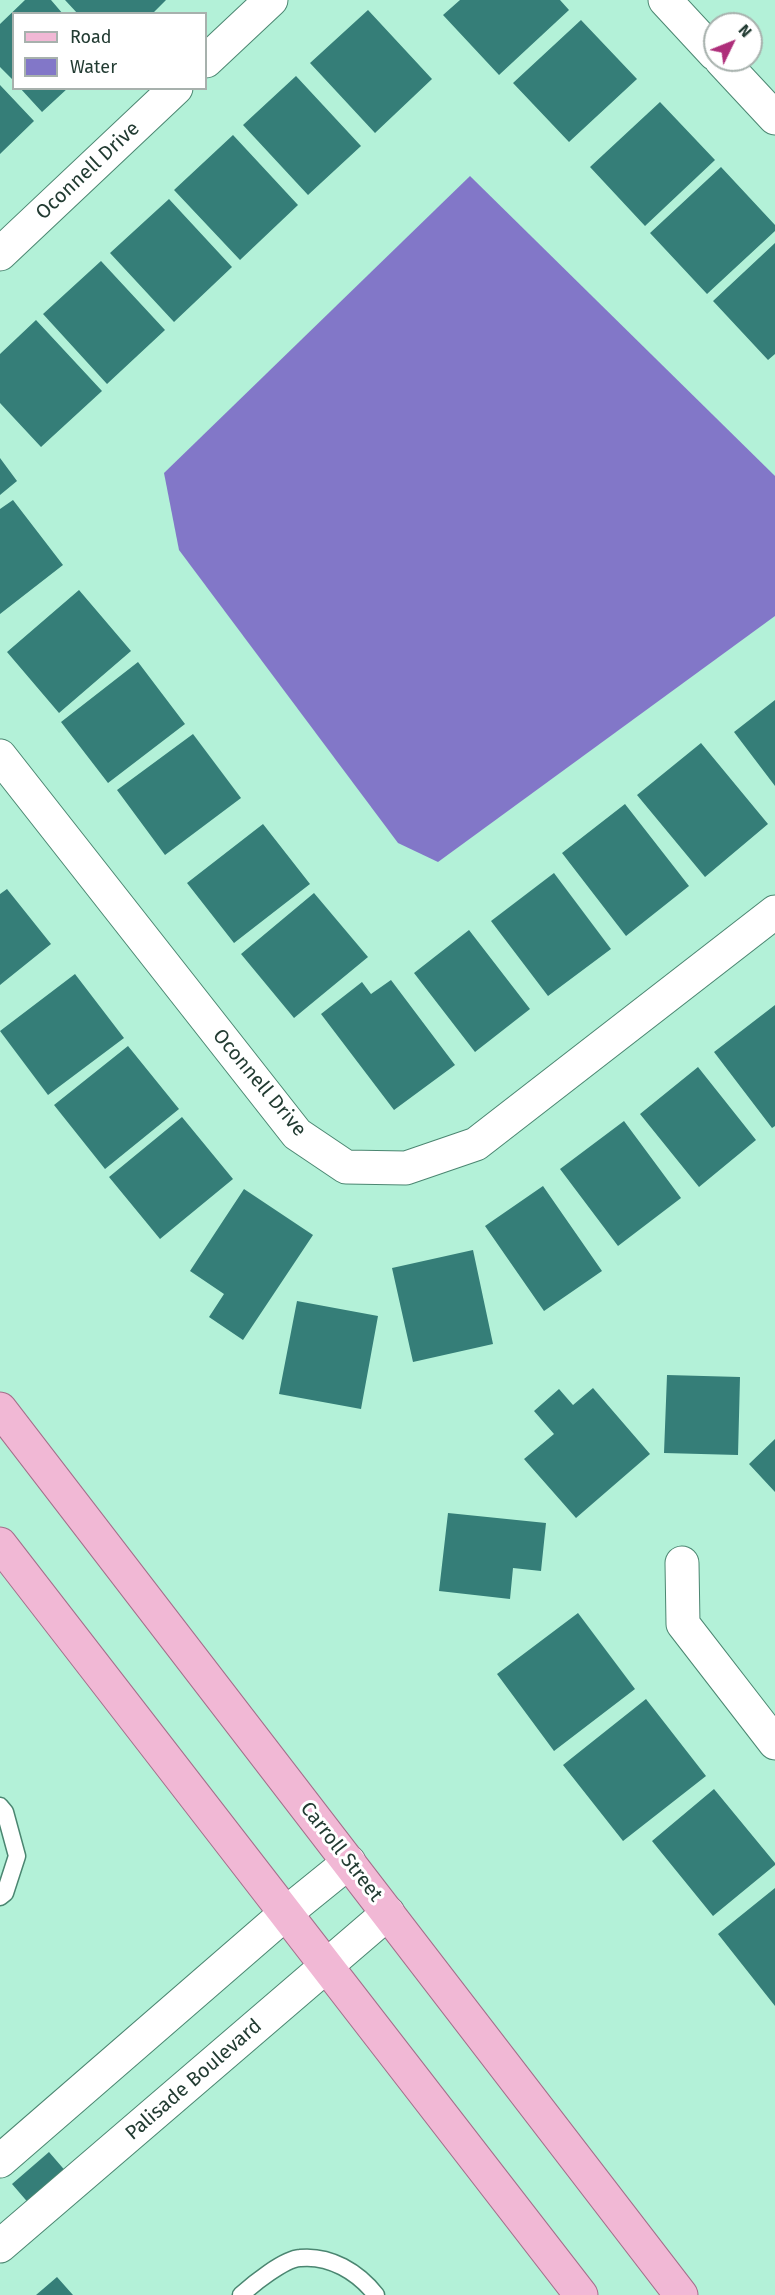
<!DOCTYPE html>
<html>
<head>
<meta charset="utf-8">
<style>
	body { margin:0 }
	#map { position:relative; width:775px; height:2295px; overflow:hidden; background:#b3f1d8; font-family:"Fira Sans",sans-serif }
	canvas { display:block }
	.legend { position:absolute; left:12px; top:12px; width:195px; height:78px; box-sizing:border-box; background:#fff; border:2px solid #a7b1ad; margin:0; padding:8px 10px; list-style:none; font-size:18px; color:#223b32 }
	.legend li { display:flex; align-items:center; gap:12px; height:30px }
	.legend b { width:30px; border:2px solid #a7b1ad }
	.north { position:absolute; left:703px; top:12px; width:60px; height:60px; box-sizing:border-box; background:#fff; border:2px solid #a7b1ad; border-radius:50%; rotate:47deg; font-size:16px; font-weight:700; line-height:24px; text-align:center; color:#223b32 }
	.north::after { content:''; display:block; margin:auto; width:21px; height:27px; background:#ae2e7a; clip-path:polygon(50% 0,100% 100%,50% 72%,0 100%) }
</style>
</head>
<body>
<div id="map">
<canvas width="775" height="2295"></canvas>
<ul class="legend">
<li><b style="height:8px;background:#f1b8d5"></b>Road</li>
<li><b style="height:16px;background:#8277c8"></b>Water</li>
</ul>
<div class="north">N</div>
</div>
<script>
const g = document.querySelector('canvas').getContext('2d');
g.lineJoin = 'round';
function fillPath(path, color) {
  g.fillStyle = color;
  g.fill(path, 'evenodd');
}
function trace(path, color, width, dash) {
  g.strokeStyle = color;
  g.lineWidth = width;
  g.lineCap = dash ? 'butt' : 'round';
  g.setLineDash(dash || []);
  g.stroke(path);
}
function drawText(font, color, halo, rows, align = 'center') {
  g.font = font + ' "Fira Sans",sans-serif';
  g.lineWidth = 6;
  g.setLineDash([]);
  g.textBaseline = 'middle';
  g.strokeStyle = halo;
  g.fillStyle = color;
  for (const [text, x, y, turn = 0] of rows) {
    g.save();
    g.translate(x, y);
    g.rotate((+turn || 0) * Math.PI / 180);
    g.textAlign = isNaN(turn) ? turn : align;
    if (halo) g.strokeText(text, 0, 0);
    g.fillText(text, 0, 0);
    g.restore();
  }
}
const water = new Path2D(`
	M470,176l305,300v140l-337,246 -40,-19 -219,-293 -15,-77z`);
const building = new Path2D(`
	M25,0h26l12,14h-49v67l-14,-14v-43z
	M65,0h101l-14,14h-74z
	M460,0h100l9,10 -70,65 -56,-60z
	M368,10l64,69 -57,54 -65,-70z
	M581,20l56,59 -68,63 -56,-59z
	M296,76l65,70 -53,49 -65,-70z
	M0,85l34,36 -34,33z
	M20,88h48l-26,24z
	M660,102l55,58 -70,66 -55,-59z
	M233,135l65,70 -58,55 -66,-70z
	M721,167l54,58v6l-68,63 -57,-61z
	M169,199l63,68 -58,55 -64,-69z
	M775,243v111l-7,6 -55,-59z
	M101,261l64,69 -58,54 -64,-70z
	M36,320l66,71 -61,56 -41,-44v-49z
	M0,458l17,23 -17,14z
	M13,500l50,65 -63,49v-105z
	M79,590l52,61 -72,62 -52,-61z
	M138,662l47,62 -77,59 -47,-61z
	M775,700v86l-41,-54z
	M193,734l48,64 -76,57 -48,-65z
	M701,743l67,81 -63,53 -68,-82z
	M625,804l64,82 -63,50 -64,-83z
	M263,824l47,60 -76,59 -47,-60z
	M554,873l57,76 -63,47 -57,-75z
	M7,889l44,55 -51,41v-91z
	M314,893l54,64 -74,61 -53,-64z
	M469,930l61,79 -55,43 -61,-79z
	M75,974l49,64 -76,57 -48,-64z
	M391,980l64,85 -61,45 -73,-96 41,-32 9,12z
	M775,1005v121l-3,2 -58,-76z
	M128,1046l51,63 -74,60 -51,-64z
	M698,1067l58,73 -57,47 -59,-73z
	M182,1117l51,62 -73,60 -51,-62z
	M624,1121l57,77 -63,48 -58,-77z
	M543,1186l59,85 -58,40 -59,-85z
	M244,1189l69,46 -70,105 -34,-23 15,-23 -34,-23z
	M473,1250l20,94 -80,18 -21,-94z
	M297,1301l81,15 -17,93 -82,-15z
	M667,1375l73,2 -2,78 -74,-2z
	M593,1388l57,66 -74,64 -52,-59 30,-25 -20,-23 25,-22 14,16z
	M775,1439v53l-26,-28z
	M448,1513l98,10 -5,48 -28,-3 -3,31 -71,-8z
	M578,1613l57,76 -81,62 -57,-77z
	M646,1699l60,77 -83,65 -60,-76z
	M714,1789l61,74v2l-62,51 -61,-75z
	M775,1888v118l-57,-72z
	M49,2152l19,22 -37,32 -19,-22z
	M57,2277l16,18h-37z`);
const service = new Path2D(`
	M0,1806l5,6 12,44 -12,37 -5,4
	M241,2295c12,-11 43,-36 59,-37 30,-3 58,14 76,37`);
const minor = new Path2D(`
	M665,0l50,54
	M721,60l54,58
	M206,61l65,-61
	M0,254l176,-166
	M0,756l297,378 49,33 60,1 70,-24 299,-232
	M682,1563l1,61 92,119
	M0,2161l286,-248 63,-51
	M0,2246l388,-333`);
const primary = new Path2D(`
	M0,1409l681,886
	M0,1544l581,751`);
const streetNames = [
	["Oconnell Drive",88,171,-43],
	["Oconnell Drive",259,1083,50],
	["Carroll Street",341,1852,52],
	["Palisade Boulevard",194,2080,-41]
];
fillPath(water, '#8277c8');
fillPath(building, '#357e78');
trace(service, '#4b8671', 19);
trace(minor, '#4b8671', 35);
trace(primary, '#a36e8a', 35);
trace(service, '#fff', 16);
trace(minor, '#fff', 33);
trace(primary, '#f1b8d5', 33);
drawText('20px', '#223b32', '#fff', streetNames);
</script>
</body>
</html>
